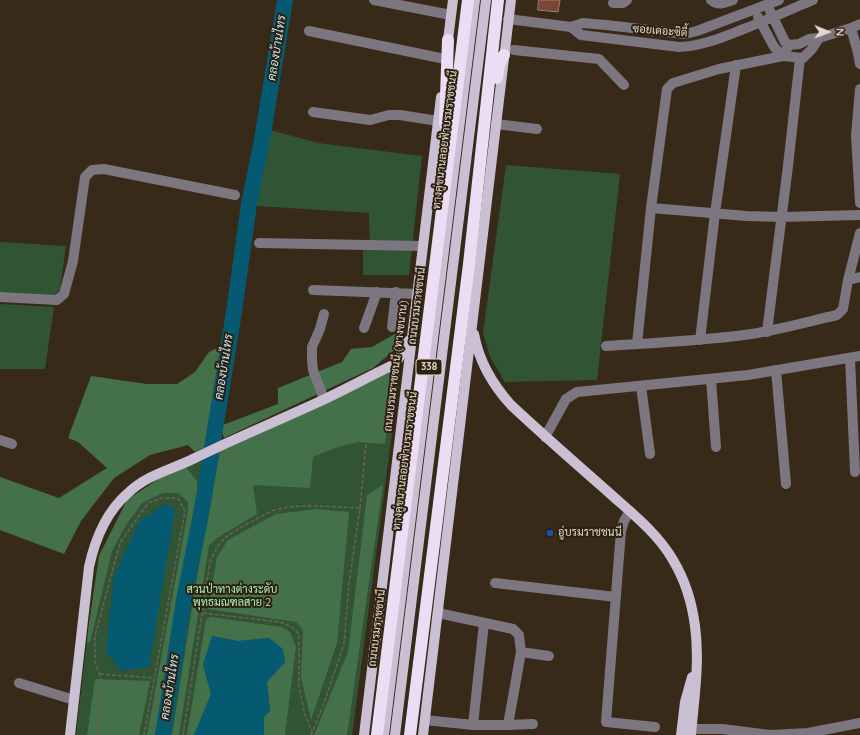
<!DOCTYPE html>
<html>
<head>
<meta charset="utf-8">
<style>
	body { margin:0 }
	#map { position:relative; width:860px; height:735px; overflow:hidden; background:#372a19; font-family:Quicksand,sans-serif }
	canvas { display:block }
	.north { position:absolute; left:808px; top:12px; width:40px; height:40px; -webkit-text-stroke:3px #2d200f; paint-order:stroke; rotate:91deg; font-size:11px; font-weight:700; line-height:16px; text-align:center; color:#e0d7cd }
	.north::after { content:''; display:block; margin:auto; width:14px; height:18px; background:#e0d7cd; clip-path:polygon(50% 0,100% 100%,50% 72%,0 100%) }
</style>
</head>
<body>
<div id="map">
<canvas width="860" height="735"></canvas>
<div class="north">N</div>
</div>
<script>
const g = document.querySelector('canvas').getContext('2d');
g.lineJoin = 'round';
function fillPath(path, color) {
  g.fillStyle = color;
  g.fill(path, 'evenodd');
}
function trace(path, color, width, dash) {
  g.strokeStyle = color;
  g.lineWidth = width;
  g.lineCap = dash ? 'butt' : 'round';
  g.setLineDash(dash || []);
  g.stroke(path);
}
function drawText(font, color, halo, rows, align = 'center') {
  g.font = font + ' Quicksand,Sarabun,sans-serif';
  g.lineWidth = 4;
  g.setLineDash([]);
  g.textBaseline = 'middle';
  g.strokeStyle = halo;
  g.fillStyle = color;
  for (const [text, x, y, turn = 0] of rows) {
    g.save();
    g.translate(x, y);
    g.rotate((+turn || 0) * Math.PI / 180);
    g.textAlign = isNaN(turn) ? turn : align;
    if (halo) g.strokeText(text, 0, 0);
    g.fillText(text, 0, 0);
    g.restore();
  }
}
const green = new Path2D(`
	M270,130l48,13 104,13 -13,119h-46v-25l7,-1 -1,-36 -113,-7z
	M506,165l114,9 -23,206 -92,2 -15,-25 -7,-24z
	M0,242l66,4 -6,43 -6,7 -54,-3z
	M0,304l54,3 -9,62h-45z
	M401,366l-49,369h-276l12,-104 11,-75 28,-56 39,-26z`);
const forest = new Path2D(`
	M400,331l-1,15 -26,22 -149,70 -4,-12 58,-22v-16l64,-26 9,-13 21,-2z
	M223,345l-15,101 -13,6 -7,-7 -38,10 -36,23 -33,43 -17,33 -64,-24v-53l59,21 48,-30 -29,-26 -10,-4 23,-62 56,8h30l18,-12 14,-20z
	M395,369l-10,75 -28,-2 -25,7 -19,8 -3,31 -57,-3 4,29 -40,24 -8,7 -30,190h-7l31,-197 17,-86z
	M185,466l12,15v22l-41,232h-9l41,-224v-9l-10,-9h-15l-21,10 -16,22 -14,26 -22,91h-3l1,-11 11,-75 28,-56 39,-26z
	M383,485l-36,250h-33l34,-83 19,-157z
	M316,509l33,3 -12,131 -26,77 -10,-43 2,-47 -7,-8 -88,-13 9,-52 11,-17 48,-26z
	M211,617l71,10 8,5 6,15 -11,88h-21v-18l6,-6 -3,-29 18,-20 -16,-24 -31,3 -26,-5 -9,29 8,29 -17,41h-7l19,-116z
	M95,679l55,2 -11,54h-52z`);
const water = new Path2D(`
	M164,504l11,5 -26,158 -28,4 -15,-20 8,-75 25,-54z
	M212,636l26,5 31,-3 14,11 2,13 -18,20 3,29 -6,6v18h-70l17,-41 -8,-29z`);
const river = new Path2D(`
	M163,735l21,-135 18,-91 32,-197 15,-108 13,-64 23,-140`);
const building = new Path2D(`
	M539,0h21l-2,12 -20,-2z`);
const path = new Path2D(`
	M203,613l77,9 12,5 7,7v53l6,28 8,20
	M100,674l54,4
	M96,735l6,-54 -7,-20v-25l25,-93 28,-40 14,-5h16l7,13 -41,224
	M183,735l27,-172c9,-24 15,-26 37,-39 11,-6 23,-14 36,-16 25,-4 52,-1 77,0
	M311,735l13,-32 20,-59 5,-61 11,-75 6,-65`);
const minor = new Path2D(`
	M374,0l77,15
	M711,0c7,6 14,3 22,0
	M613,3h10l4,-3
	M770,11l15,31 4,3 10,-1 10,-5 10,-1 32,-10 9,-4
	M758,17l16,30 9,9 20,2 9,-9 7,-11
	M508,19l63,8 12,-4 23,2 79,9 12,-3 82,-31
	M571,27l10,8 98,12c23,-1 42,-9 62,-17 24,-9 48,-20 72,-30
	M851,28l7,25 2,11
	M309,31l136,28
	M514,50l85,9 25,26
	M860,89l-4,47 4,67
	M313,112l57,8 19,-5h11l38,6
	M496,124l41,5
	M651,208l96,8 34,1 79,-2
	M259,243l164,3
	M848,280l12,-3
	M313,290l104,4
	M0,297l57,3 7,-6 9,-33 12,-84 7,-7 12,-1 131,26
	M392,327l4,-35
	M364,328l13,-36
	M767,332l21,-166 12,-108
	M700,340l15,-127 21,-148
	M637,344l14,-136 16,-119 6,-6 46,-14 64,-13 6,-11
	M606,346c46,-3 92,-5 138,-11 31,-4 62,-13 93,-20l6,-6 5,-29 12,-47
	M850,358l5,114
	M776,370l10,114
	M711,379l5,68
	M641,386l9,68
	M324,399l-11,-29 -1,-10v-13l8,-18 4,-15
	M545,437l21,-38 11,-7 171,-17 112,-19
	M0,440l12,4
	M630,511l-6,10 -3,10 -15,191 49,5
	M495,583l121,14
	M521,652l28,4
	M19,683l55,17
	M425,720l48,5h35l13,-73 -2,-17 -6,-6 -75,-16
	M473,725l11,-102
	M508,725l25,-1
	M691,729h31l48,6 38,-2 52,-10`);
const major = new Path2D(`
	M447,48l6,-48
	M474,334c5,28 18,50 37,71 31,29 63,57 95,85 24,22 51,42 67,70 12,20 19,43 22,66 5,36 -1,73 -4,109
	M70,735l19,-168c6,-28 17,-55 39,-74 20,-19 43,-23 67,-35 43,-21 87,-39 130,-59 23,-11 45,-23 68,-34l6,-7 9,-17
	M364,735l77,-638
	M384,735l91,-735
	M395,735l91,-735
	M423,735l88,-735
	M681,735l4,-33 7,-25`);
const highway = new Path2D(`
	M497,78l2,-14 5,-9
	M445,124l3,-84
	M377,735l91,-735
	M410,735l59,-471 29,-264`);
const markers = [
	[550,533,4,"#1a4fb4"]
];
const shields = [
	[429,367,26]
];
const shieldNames = [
	["338",429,367]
];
const streetNames = [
	["ซอยเดอะซิตี้",660,31,5],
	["ทางคู่ขนานลอยฟ้าบรมราชชนนี",445,140,-83],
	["ถนนบรมราชชนนี",417,306,-83],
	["ถนนบรมราชชนนี (ทางขนาน)",396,366,-83],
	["ทางคู่ขนานลอยฟ้าบรมราชชนนี",405,461,-83],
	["ถนนบรมราชชนนี",377,628,-83]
];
const poiNames = [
	["อู่บรมราชชนนี",558,533]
];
const parkNames = [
	["สวนป่าทางต่างระดับ",232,590],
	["พุทธมณฑลสาย 2",232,603]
];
const waterNames = [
	["คลองบ้านไทร",277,48,-81],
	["คลองบ้านไทร",224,367,-81],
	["คลองบ้านไทร",170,687,-81]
];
fillPath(green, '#315435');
fillPath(forest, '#447149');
fillPath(water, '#055a71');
trace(river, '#055a71', 16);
fillPath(building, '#7c4535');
trace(building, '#997f77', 1);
trace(path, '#6d6153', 1.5, [4, 2]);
trace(minor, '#7b767f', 10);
trace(major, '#cbc0d3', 10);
trace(highway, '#eaddf4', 12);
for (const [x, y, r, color] of markers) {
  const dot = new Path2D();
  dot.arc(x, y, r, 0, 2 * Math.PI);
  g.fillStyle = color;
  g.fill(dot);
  trace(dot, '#2d200f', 1.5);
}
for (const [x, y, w] of shields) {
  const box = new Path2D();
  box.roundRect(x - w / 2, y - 8, w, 16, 3);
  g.fillStyle = '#2d200f';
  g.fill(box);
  trace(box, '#e0d7cd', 1);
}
drawText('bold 10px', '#e0d7cd', null, shieldNames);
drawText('11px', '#e0d7cd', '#2d200f', streetNames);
drawText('11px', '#e0d7cd', '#2d200f', poiNames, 'left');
drawText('11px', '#acf1b2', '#2d200f', parkNames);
drawText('italic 12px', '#c1e6f5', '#2d200f', waterNames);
</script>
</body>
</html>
